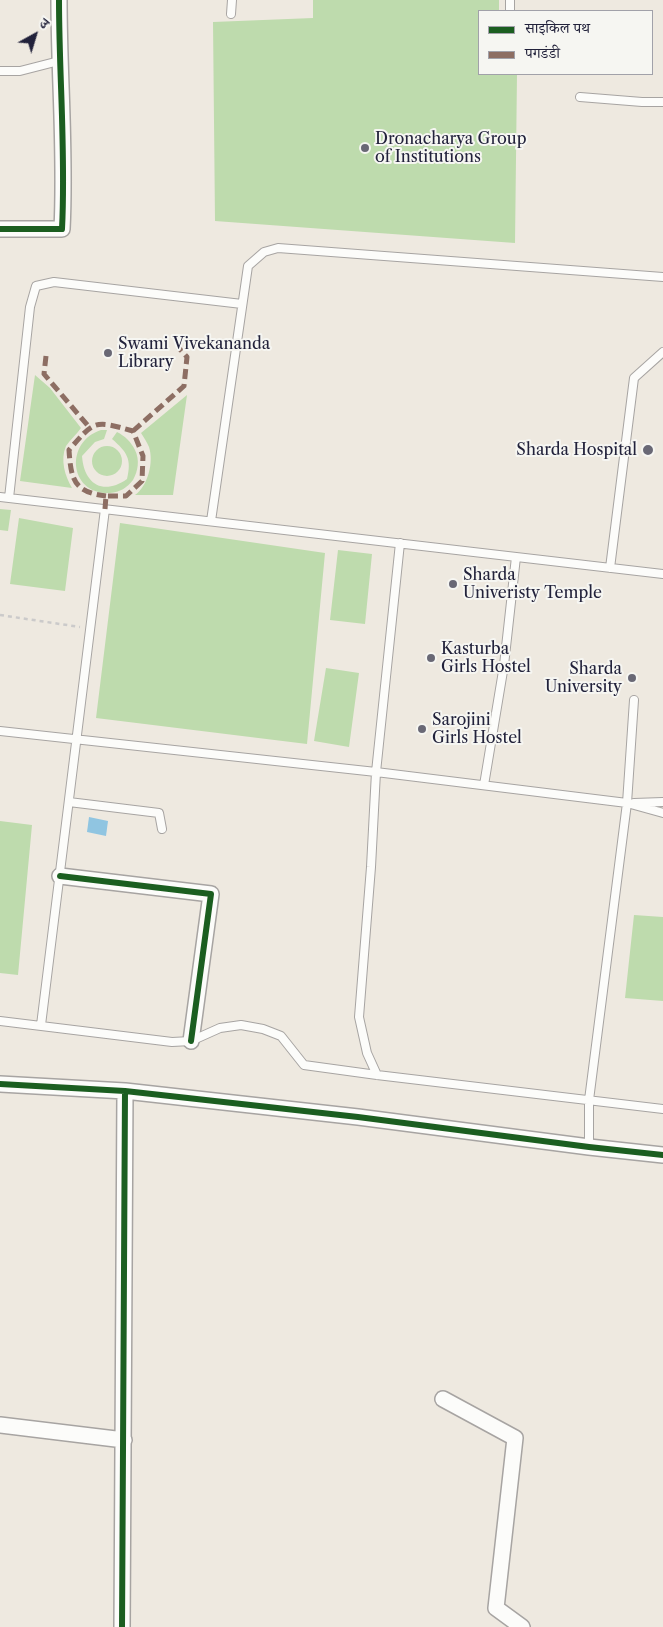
<!DOCTYPE html>
<html>
<head>
<meta charset="utf-8">
<style>
	body { margin:0 }
	#map { position:relative; width:663px; height:1627px; overflow:hidden; background:#eee9e0; font-family:"Libre Caslon Text","Noto Serif Devanagari",serif }
	canvas { display:block }
	.legend { position:absolute; left:478px; top:10px; width:175px; height:65px; box-sizing:border-box; background:#f6f6f2; border:1px solid #a1a1a9; margin:0; padding:6px 9px; list-style:none; font-size:15px; color:#22223b }
	.legend li { display:flex; align-items:center; gap:10px; height:25px }
	.legend b { width:25px; border:1px solid #a1a1a9 }
	.north { position:absolute; left:10px; top:10px; width:50px; height:50px; -webkit-text-stroke:4px #f6f6f2; paint-order:stroke; rotate:39deg; font-size:14px; font-weight:700; line-height:20px; text-align:center; color:#22223b }
	.north::after { content:''; display:block; margin:auto; width:18px; height:22px; background:#22223b; clip-path:polygon(50% 0,100% 100%,50% 72%,0 100%) }
</style>
</head>
<body>
<div id="map">
<canvas width="663" height="1627"></canvas>
<ul class="legend">
<li><b style="height:6px;background:#1b5e20"></b>साइकिल पथ</li>
<li><b style="height:6px;background:#8d6e63"></b>पगडंडी</li>
</ul>
<div class="north">उ</div>
</div>
<script>
const g = document.querySelector('canvas').getContext('2d');
g.lineJoin = 'round';
function fillPath(path, color) {
  g.fillStyle = color;
  g.fill(path, 'evenodd');
}
function trace(path, color, width, dash) {
  g.strokeStyle = color;
  g.lineWidth = width;
  g.lineCap = dash ? 'butt' : 'round';
  g.setLineDash(dash || []);
  g.stroke(path);
}
function drawText(font, color, halo, rows, align = 'center') {
  g.font = font + ' "Libre Caslon Text",serif';
  g.lineWidth = 4;
  g.setLineDash([]);
  g.textBaseline = 'middle';
  g.strokeStyle = halo;
  g.fillStyle = color;
  for (const [text, x, y, turn = 0] of rows) {
    g.save();
    g.translate(x, y);
    g.rotate((+turn || 0) * Math.PI / 180);
    g.textAlign = isNaN(turn) ? turn : align;
    if (halo) g.strokeText(text, 0, 0);
    g.fillText(text, 0, 0);
    g.restore();
  }
}
const green = new Path2D(`
	M313,0h186v11h-20v63h38l-2,169 -300,-22 -2,-199 100,-4z
	M35,375l15,13 31,40c-4,6 -11,12 -15,18 -6,14 -1,30 6,42l-52,-7z
	M187,395l-14,100h-38c13,-9 19,-33 14,-48 -2,-5 -5,-9 -8,-14z
	M101,430h6l-3,9 -9,3 -13,14c2,28 21,40 45,23 5,-20 0,-27 -15,-40l5,-7c8,4 14,10 18,18 5,10 3,21 -2,30 -6,8 -13,12 -23,13 -41,2 -46,-51 -9,-63z
	M92 461a15 15 0 1 1 30 0a15 15 0 1 1-30 0Z
	M0,509l11,1 -3,21 -8,-1z
	M19,518l54,10 -8,63 -55,-7z
	M120,523l205,30 -18,191 -211,-26z
	M338,550l34,4 -7,70 -35,-4z
	M326,668l33,5 -10,74 -35,-6z
	M0,821l32,4 -14,150 -18,-2z
	M634,915l29,2v84l-38,-3z`);
const water = new Path2D(`
	M89,817l19,4 -2,15 -19,-4z`);
const path = new Path2D(`
	M0,615l80,12`);
const service = new Path2D(`
	M510,0v11
	M231,14l1,-14
	M0,71h20l39,-10
	M580,97l62,5h21
	M0,497l663,77
	M9,498l21,-191 6,-21 18,-4 188,22
	M211,521l37,-255 16,-14 14,-4 385,29
	M610,568l24,-190 29,-26
	M0,731l376,41 251,31 36,10
	M484,785l20,-120 12,-108
	M69,802l90,11 3,16
	M634,803l29,-1
	M0,1021l172,21 19,-1 29,-13 21,-3 22,4 18,7 23,29 73,10 286,34
	M41,1025l64,-516
	M377,1075l-10,-22 -8,-36 12,-150 5,-95 24,-229
	M589,1147v-47l38,-297 7,-103`);
const minor = new Path2D(`
	M0,229h62c4,-76 -3,-152 -3,-229
	M60,876l151,18 -20,147
	M0,1084l125,7 233,26 231,30 74,8
	M443,1399l72,39 -19,170 26,19
	M0,1425l124,15
	M122,1627l3,-536`);
const quiet = new Path2D(`
	M46,356l-2,18 45,53
	M133,431l51,-45 3,-29 -9,-10
	M105,509l1,-13h20l16,-15 1,-25 -10,-25c-39,-11 -38,-11 -64,19 2,30 5,42 37,46`);
const cycleway = new Path2D(`
	M0,229h62c4,-76 -3,-152 -3,-229
	M60,876l151,18 -20,147
	M0,1084l125,7 233,26 231,30 74,8
	M122,1627l3,-536`);
const markers = [
	[365,148,5,"#696875"],
	[108,353,5,"#696875"],
	[648,450,6,"#696875"],
	[453,584,5,"#696875"],
	[431,658,5,"#696875"],
	[632,678,5,"#696875"],
	[422,729,5,"#696875"]
];
const poiNames = [
	["Dronacharya Group",375,139],
	["of Institutions",375,157],
	["Swami Vivekananda",118,344],
	["Library",118,362],
	["Sharda Hospital",637,450,"right"],
	["Sharda",463,575],
	["Univeristy Temple",463,593],
	["Kasturba",441,649],
	["Girls Hostel",441,667],
	["Sharda",622,669,"right"],
	["University",622,687,"right"],
	["Sarojini",432,720],
	["Girls Hostel",432,738]
];
fillPath(green, '#bedbad');
fillPath(water, '#90c5e1');
trace(service, '#a7a4a2', 10);
trace(minor, '#a7a4a2', 18);
trace(path, '#cbcaca', 2.5, [4, 4]);
trace(service, '#fcfcfa', 8);
trace(minor, '#fcfcfa', 15);
trace(quiet, '#8d6e63', 5, [10, 5]);
trace(cycleway, '#1b5e20', 6);
for (const [x, y, r, color] of markers) {
  const dot = new Path2D();
  dot.arc(x, y, r, 0, 2 * Math.PI);
  g.fillStyle = color;
  g.fill(dot);
  trace(dot, '#f6f6f2', 2);
}
drawText('16px', '#22223b', '#f6f6f2', poiNames, 'left');
</script>
</body>
</html>
